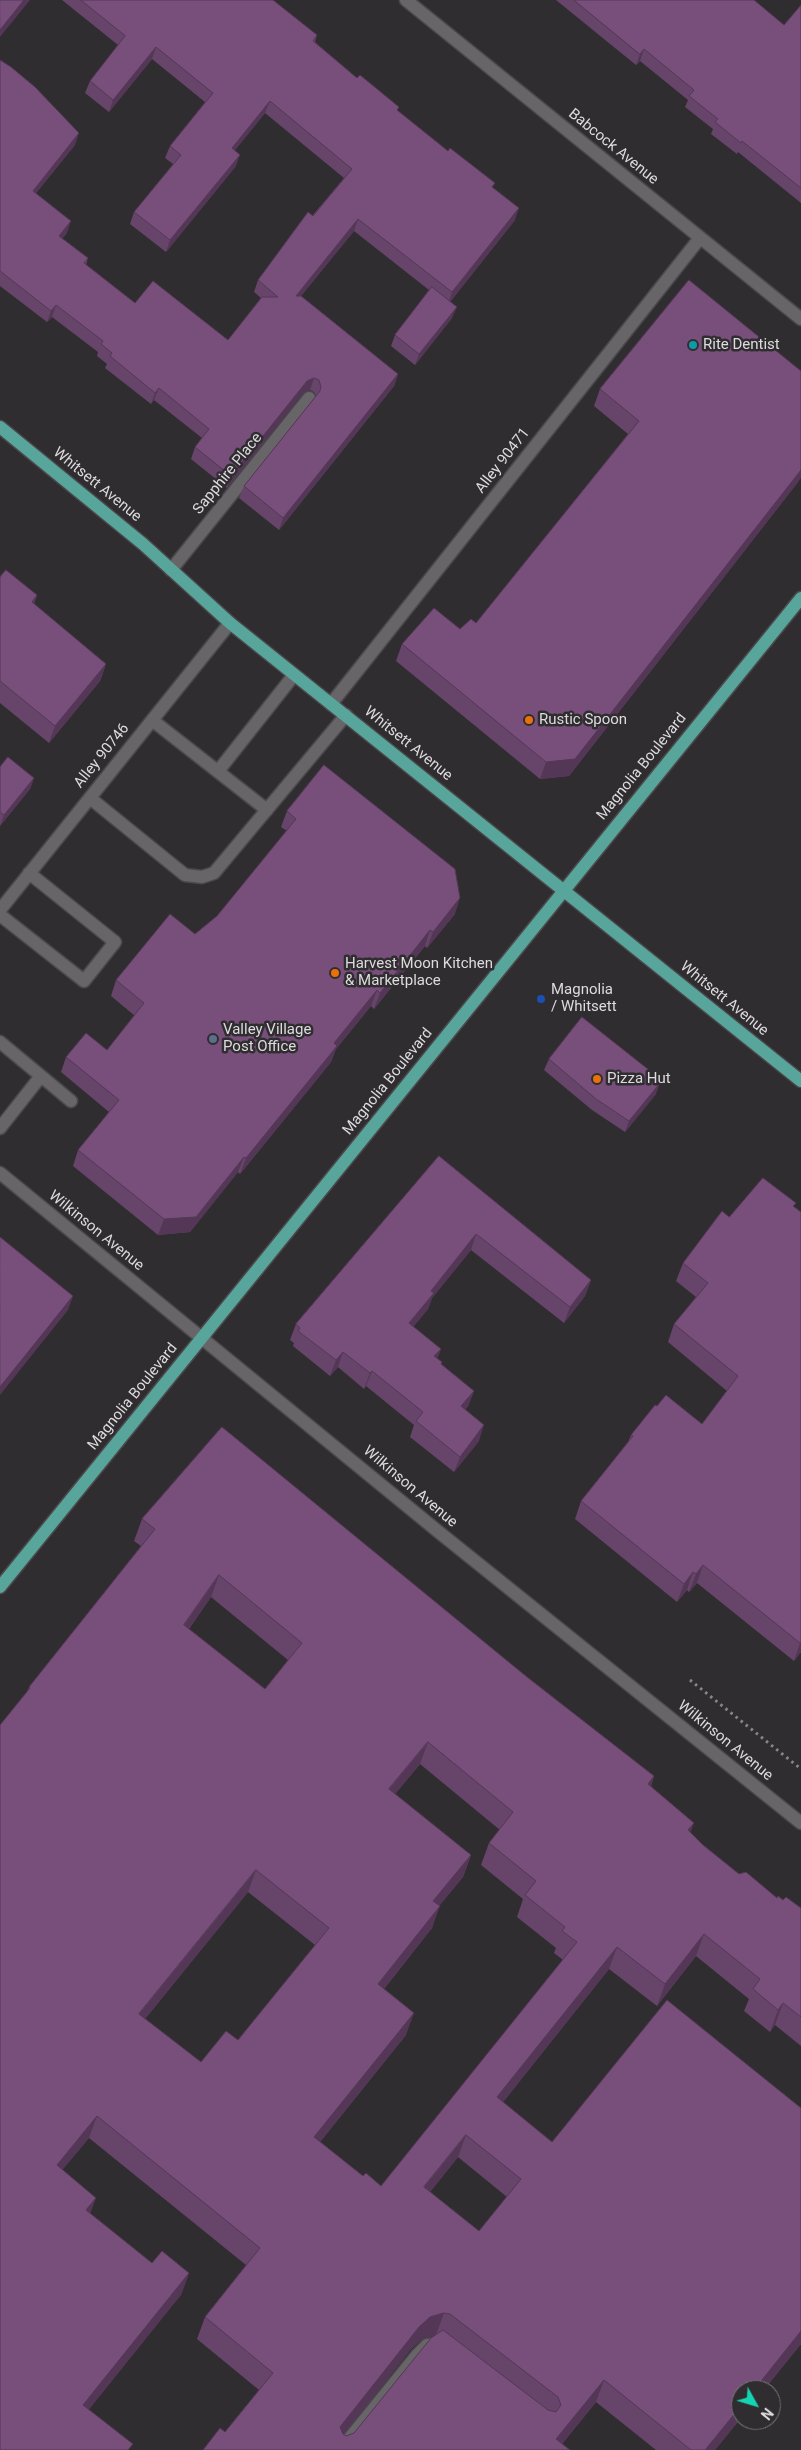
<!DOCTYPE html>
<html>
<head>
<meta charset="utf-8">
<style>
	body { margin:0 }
	#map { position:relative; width:801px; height:2450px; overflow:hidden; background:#302d30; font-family:Roboto,sans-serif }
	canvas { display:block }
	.north { position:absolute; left:731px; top:2380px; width:50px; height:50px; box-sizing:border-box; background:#302d30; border:1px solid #757375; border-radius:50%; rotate:129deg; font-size:14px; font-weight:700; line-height:20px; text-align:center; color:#dddbdd }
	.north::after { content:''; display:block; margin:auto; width:18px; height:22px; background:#14d5b3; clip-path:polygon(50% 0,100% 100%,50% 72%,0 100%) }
</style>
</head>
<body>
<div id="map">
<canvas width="801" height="2450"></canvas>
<div class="north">N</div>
</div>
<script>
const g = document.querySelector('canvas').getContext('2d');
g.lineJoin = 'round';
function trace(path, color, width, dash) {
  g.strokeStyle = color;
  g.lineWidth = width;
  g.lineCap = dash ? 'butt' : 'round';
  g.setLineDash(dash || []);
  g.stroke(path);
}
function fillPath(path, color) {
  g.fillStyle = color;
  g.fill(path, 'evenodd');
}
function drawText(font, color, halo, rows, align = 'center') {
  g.font = font + ' Roboto,sans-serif';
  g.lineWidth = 5;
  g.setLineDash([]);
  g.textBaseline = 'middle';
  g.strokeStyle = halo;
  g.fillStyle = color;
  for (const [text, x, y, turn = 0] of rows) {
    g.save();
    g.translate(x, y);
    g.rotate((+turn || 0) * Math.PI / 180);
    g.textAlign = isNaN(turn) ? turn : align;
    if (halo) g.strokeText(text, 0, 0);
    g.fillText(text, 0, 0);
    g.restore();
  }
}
const path = new Path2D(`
	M690,1680l111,89`);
const minor = new Path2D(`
	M406,0l395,319
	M171,570l138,-172
	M331,704l369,-466
	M152,720l115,90
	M219,770l75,-95
	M90,798l95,77 17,2 12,-4 132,-158
	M0,910l230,-287
	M0,915l84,66 31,-39 -86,-69
	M0,1042l41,34 -41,52
	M41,1076l30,25
	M0,1173l440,360 361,290
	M340,2450l77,-95 10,-10 8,-1`);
const major = new Path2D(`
	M0,427l143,117 87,79 571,458
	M0,1587l801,-989`);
const wall = new Path2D(`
	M62,0h211l44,35 -2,7 42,36 136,110 22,32 -65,82 2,16 -37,47 -24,-19 4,-11 34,-45 -75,-59 -53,65 97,78 -4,12 -115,144 -40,-32 5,-12 72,-90 -2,-4 -4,-2 -7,3 -76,95 -36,-29 4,-12 7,-9 -48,-38 -3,4 -46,-36 2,-4 -10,-8 1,-4 -46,-35 -5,5 -47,-36v-226l75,85 -39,48 31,40 -5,5 26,20 -2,7 49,38 93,37 33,-42 -7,-6 4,-12 86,-102 -79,-65 -30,37 1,16 -70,86 -36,-28 4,-12 39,-48 -8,-6 5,-12 35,-44 -53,-43 -43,53 -24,-19 5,-12 28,-36z
	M556,0h198l30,25 17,-20v198l-63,-51 -1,2 -26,-20 2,-5 -28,-22 3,-7 -48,-39 -4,4z
	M600,389l198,93 -229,294 -29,3 -144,-118 6,-17 58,-15 16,-6 152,-189 -34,-28z
	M0,577l37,18 -3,9 72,60 -6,17 -51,62 -49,-40z
	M0,767l34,11 -4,11 -30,37z
	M287,811l168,103 -28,34 -2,-2 -51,63 -3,-3 -35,43 -5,13 -91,112 -2,-2 -48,60 -32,3 -85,-69 5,-16 31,-38 -48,-40 5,-15 41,-7 28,-34 -24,-20 5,-16 79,-46 22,-18 70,-85 -6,-4z
	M549,1059l99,14 8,21 -31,38 -33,-22 -48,-40z
	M439,1156l152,124 -6,16 -21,27 -93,-73 -39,48 -4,11 -15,18 28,22 -4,9 4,6 33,27 -6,15 -3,4 14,31 -25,31 -44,-35 4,-12 -48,-39 -2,3 -26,-22 -8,9 -37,-30 1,-3 -4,-3 6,-16z
	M796,1203l-2,3 7,446 -7,9 -97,-78 -8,9 -2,-2 -10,12 -102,-83 6,-18 47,-59 3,-7 26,-29 45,18 25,-33 -59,-49 6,-18 22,-27 -20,-16 7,-18 46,-46z
	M142,1519l385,158 127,99 -3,10 39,47 13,12 36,29 38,24 24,10v138l-26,-21 -5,7 -26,-21 5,-12 -53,-43 -39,50 -48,-37 -106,133 49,40 249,-34v236l-86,106h-59l-60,-48 -34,42 -337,-12 34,-42 -62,-51 8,-22 41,-52 -157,-127 -27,32 29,44 61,49 37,10 -8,22 -181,155 27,-758 2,-5 112,-141 -7,-5zM211,1597l77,63 -23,29 -76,-60zM420,1764l80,66 -11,13 -8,22 42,34 -6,18 39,31 -2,5 9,7 -182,226 -18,-10 -43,-34 86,-107 -22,-46 48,-61 7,-22 24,-29 8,-22 -76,-61zM248,1892l67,53 -77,95 -37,22 -56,-43zM458,2157l49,40 -28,34 -49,-39zM436,2335l-82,98 -8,3 -2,-2 67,-85 11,-10z`);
const shadedWall = new Path2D(`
	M24,0h6l-30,37v-7z
	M156,47l-4,12 -43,53 4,-12z
	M644,49l-4,12 -4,4 4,-11z
	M270,101l-5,12 -38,47 5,-12z
	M79,133l-4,12 -47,58 5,-12z
	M240,155l-4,11 -70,86 4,-12z
	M519,208l-4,12 -67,84 4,-12z
	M358,219l-4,12 -63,77 5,-12z
	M71,221l-4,12 -12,15 4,-12z
	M56,305l-4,12 -5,5 4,-11z
	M457,307l-5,11 -37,47 4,-11z
	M398,374l-4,12 -115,144 4,-12z
	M314,378l-4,12 -7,3 -76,95 4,-12 76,-95z
	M159,388l-5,12 -3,4 4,-11z
	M801,470v8l-3,4 -229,294 -29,3 6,-17z
	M37,595l-6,17 1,-10z
	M106,664l-6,17 -51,62 6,-17z
	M34,778l-4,11 -30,37 4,-11z
	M460,898l-5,16 -28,34 6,-16z
	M430,930l-5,16 -51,63 6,-16z
	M377,990l-6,16 -35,43 -5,13 -91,112 6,-16 88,-115z
	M660,1083l-4,11 -31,38 4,-11z
	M244,1157l-6,15 -48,60 -32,3 6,-16z
	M476,1234l-5,16 -39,48 -4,11 -25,30 6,-16 22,-32z
	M591,1280l-6,16 -21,27 6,-16z
	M73,1296l-5,14 -68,85v-8z
	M441,1349l-6,15 -1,-8z
	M343,1352l-5,15 -8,9 6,-16z
	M372,1371l-6,15 -2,3 6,-16z
	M474,1391l-6,15 -13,16 6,-16z
	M484,1425l-5,16 -25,31 6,-15z
	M703,1565l-6,18 -8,9 7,-18z
	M693,1572l-6,18 -10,12 7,-18z
	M219,1575l-8,22 -35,50 8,-22z
	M801,1642v10l-7,9 6,-18z
	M428,1742l-8,22 -39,47 8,-22z
	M654,1776l-8,22 2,-14z
	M694,1823l-8,22 2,-15z
	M471,1855l-8,22 -38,46 8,-22z
	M256,1870l-8,22 -117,144 8,-22z
	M440,1906l-8,22 -62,78 8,-22z
	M704,1934l-8,22 -39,50 8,-22z
	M617,1947l-8,22 -120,151 8,-23z
	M783,2003l-8,22 -5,7 8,-22z
	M414,2013l-8,22 -100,124 8,-22z
	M97,2116l-8,22 -41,49 9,-22z
	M466,2135l-8,22 -42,52 8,-22z
	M96,2198l-8,22 -2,-10z
	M189,2273l-8,22 -106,132 8,-22z
	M444,2313l-8,22 -14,4 -11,10 -79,100 8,-22 79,-100 11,-10z
	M801,2331v13l-38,46h-9z
	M604,2380l-8,22 -39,48 -1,-11z
	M741,2406v12l-26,32h-10z`);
const building = new Path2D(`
	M0,0h24l-24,30z
	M81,0h192l44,35 -4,6 44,37 3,-3 39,32 -2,3 51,41 2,-3 45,35 -3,4 27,21 -67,84 -94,-73 -62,77h5l97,78 -115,144 -39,-32 76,-95 1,-4 -2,-7 -5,-2 -7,3 -76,95 -36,-29 14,-18 -50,-41 -4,5 -45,-37 2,-3 -11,-9 2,-3 -47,-36 -5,6 -51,-40v-211l11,7 24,20 44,46 -46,58 38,30 -12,15 29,22 -4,5 51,40 18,-22 75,59 34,-43h16l-20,-17 50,-68 5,4 39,-47 -82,-68 -38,47 8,7 -70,85 -36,-28 47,-57 -11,-9 43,-53 -57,-46 -43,53 -23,-19 35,-45z
	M574,0h180l30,25 17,-20v183l-59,-47 -1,2 -26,-21 3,-3 -29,-23 5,-6 -50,-41 -4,5z
	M689,280l112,91v99l-226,289 -29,3 -144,-118 32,-36 26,21 11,-10 5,4 163,-202 -39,-32z
	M432,287l25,20 -38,47 -24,-19z
	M6,570l31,25 -5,7 74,62 -51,62 -55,-45v-104z
	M8,757l26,21 -30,37 -4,-3v-45z
	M324,765l131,104 5,29 -27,34 -3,-2 -50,63 -3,-3 -43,53 3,3 -91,112 -2,-1 -48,60 -32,2 -86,-69 41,-50 -53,-43 20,-24 21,17 37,-47 -28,-23 54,-66 25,20 22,-18 79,-97 -9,-8z
	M582,1017l67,53 -2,3 13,10 -31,38 -33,-22 -47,-40z
	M439,1156l152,124 -21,27 -94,-73 -45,57 3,2 -25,30 32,26 -7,7 8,6 -1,2 33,27 -13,15 23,19 -24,32 -44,-36 7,-9 -51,-41 -2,2 -27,-21 -7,8 -38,-29 2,-3 -4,-4z
	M763,1178l33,25 -3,3 8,6v430l-1,1 -97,-78 -7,9 -3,-2 -9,12 -103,-83 52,-65 -2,-1 24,-30 2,1 9,-11 36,29 36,-48 -64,-52 34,-41 -25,-20 39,-52 7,6z
	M0,1237l73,59 -73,91z
	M222,1427l305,250 127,99 -6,8 46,39 -6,7 15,15 36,29 7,-2 31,26 1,-2 5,4 3,-3 15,11v109l-18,-14 -5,7 -25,-21 7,-10 -56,-45 -39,50 -48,-37 -120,150 55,45 115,-142 134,108v223l-47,59h-13v16l-36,44h-14l-87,-70 -48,59 14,11h-367l17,-22 5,4 48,-59 -68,-56 55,-69 -163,-132 -40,49 39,33 -10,12 66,53 10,-12 27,22 -106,132 50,39 -5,6h-128v-725l30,-37 -1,-1 126,-158 -13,-10zM219,1575l83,68 -37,46 -81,-64zM428,1742l85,70 -24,31 47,38 -11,14 40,32 -3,4 15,11 -196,244 -15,-13 -3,3 -49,-39 100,-124 -36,-29 62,-78 -7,-5 38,-46 -82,-66zM256,1870l73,58 -91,112 -12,-9 -25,31 -62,-48zM466,2135l55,44 -42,52 -55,-44zM444,2313l6,1 108,83 3,8 -5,7 -8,-2 -105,-80 -12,8 -77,95 -8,3 -3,-2 -3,-7 79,-100 11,-10z`);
const markers = [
	[693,345,5,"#0f9aa8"],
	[529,720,5,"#e8710a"],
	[335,973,5,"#e8710a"],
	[541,999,5,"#1a4fb4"],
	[213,1039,5,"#5c6f8a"],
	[597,1079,5,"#e8710a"]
];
const streetNames = [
	["Babcock Avenue",613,147,39],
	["Alley 90471",503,461,-52],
	["Sapphire Place",228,474,-51],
	["Whitsett Avenue",97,485,39],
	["Whitsett Avenue",408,744,39],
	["Alley 90746",102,756,-51],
	["Magnolia Boulevard",642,767,-51],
	["Whitsett Avenue",724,999,39],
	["Magnolia Boulevard",388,1082,-51],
	["Wilkinson Avenue",96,1231,39],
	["Magnolia Boulevard",133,1397,-51],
	["Wilkinson Avenue",410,1487,40],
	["Wilkinson Avenue",725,1741,39]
];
const poiNames = [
	["Rite Dentist",703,345],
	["Rustic Spoon",539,720],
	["Harvest Moon Kitchen",345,964],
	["& Marketplace",345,981],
	["Magnolia",551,990],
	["/ Whitsett",551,1007],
	["Valley Village",223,1030],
	["Post Office",223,1047],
	["Pizza Hut",607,1079]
];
trace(minor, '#4b484b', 15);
trace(major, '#4b484b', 15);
trace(path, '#878587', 3, [2.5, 4]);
trace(minor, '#686568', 12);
trace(major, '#58a59b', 12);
fillPath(wall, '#67446a');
fillPath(shadedWall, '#543756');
fillPath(building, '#784f7b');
trace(building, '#543756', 1);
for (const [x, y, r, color] of markers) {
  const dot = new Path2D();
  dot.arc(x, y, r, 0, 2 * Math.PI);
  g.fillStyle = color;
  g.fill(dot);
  trace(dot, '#302d30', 2);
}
drawText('15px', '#dddbdd', '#302d30', streetNames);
drawText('15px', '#dddbdd', '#302d30', poiNames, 'left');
</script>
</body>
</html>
